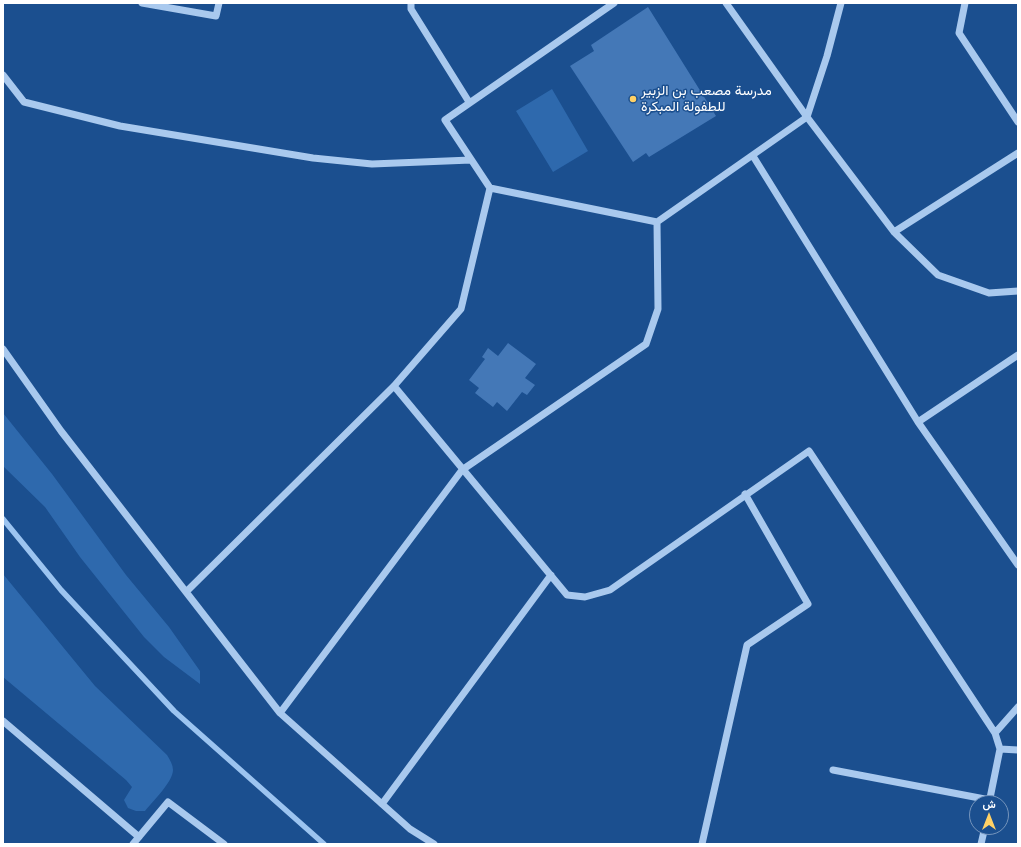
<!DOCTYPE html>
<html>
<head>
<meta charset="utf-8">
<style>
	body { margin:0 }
	#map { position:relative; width:1021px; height:847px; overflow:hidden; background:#1b4f8f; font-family:Arial,Vazirmatn,sans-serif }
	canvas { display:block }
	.frame { position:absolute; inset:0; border:4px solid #fff; pointer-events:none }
	.north { position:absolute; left:969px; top:795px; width:40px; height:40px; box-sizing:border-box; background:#1b4f8f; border:1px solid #7695bc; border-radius:50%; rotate:0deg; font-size:11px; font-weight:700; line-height:16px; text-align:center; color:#fff }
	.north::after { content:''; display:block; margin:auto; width:14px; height:18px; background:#ffd166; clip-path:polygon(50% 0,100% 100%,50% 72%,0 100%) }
</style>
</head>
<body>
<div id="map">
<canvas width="1021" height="847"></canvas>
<div class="frame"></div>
<div class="north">ش</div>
</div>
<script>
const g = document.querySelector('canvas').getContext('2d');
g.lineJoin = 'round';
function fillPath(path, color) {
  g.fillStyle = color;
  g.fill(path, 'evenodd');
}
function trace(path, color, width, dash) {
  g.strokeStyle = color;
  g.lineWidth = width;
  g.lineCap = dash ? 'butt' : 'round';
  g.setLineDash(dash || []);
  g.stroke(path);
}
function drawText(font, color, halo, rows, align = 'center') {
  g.font = font + ' Arial,Vazirmatn,sans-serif';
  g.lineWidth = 3;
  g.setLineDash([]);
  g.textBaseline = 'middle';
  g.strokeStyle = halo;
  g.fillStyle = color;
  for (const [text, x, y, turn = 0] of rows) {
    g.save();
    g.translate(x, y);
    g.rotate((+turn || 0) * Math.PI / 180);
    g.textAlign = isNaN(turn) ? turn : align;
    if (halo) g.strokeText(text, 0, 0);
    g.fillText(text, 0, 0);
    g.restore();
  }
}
const green = new Path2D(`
	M552,89l36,62 -35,21 -37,-61z
	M3,413l49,61 74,101 43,52 31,44v13l-36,-27 -20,-20 -64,-80 -35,-50 -42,-41z
	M3,574l92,112 72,69c3,5 6,10 6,15 0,12 -21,32 -28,41h-9l-8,-3 -4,-8 8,-13 -6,-7 -123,-103z`);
const stream = new Path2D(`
	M3,519l58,71 113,121 150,133`);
const building = new Path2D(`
	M648,7l68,109 -67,41 -3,-4 -13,9 -63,-96 24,-15 -3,-6z
	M508,343l28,21 -11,14 10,7 -8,10 -5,-3 -15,19 -10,-9 -4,5 -18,-14 4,-5 -10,-8 16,-21 -3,-2 6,-9 10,8z`);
const minor = new Path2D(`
	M142,3l74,13 3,-13
	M411,3v6l58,93
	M614,3l-169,117 45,68 167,34 150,-105 20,-61 14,-53
	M726,3l81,114 87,115 44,43 51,18 29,-2
	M965,3l-6,30 59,89
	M3,75l21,27 96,24 193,32 59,6 99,-4
	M753,156l165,266 100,143
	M894,232l124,-79
	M3,349l58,82 219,282 130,116 24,15
	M394,386l173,209 18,2 25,-7 199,-139 186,282
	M918,422l100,-67
	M186,592l208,-206 67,-77 29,-121
	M280,713l182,-243 184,-126 12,-35 -1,-87
	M3,721l136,116
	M1000,749l18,1
	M833,770l157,30
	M989,803l11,-54 -5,-16 23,-26
	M382,804l169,-229
	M133,844l35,-42 56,42
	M702,844l45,-199 61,-41 -63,-110
	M981,844l4,-17`);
const markers = [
	[633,99,4,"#ffd166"]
];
const poiNames = [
	["مدرسة مصعب بن الزبير",641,91],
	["للطفولة المبكرة",641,107]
];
fillPath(green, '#2e69ad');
trace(stream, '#9cc4f0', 5.5);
fillPath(building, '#4478b7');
trace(minor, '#a9c9ee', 7);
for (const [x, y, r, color] of markers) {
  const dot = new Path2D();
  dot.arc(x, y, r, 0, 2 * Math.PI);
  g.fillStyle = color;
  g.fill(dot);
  trace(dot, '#1b4f8f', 1.5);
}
drawText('14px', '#fff', '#1b4f8f', poiNames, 'left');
</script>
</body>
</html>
